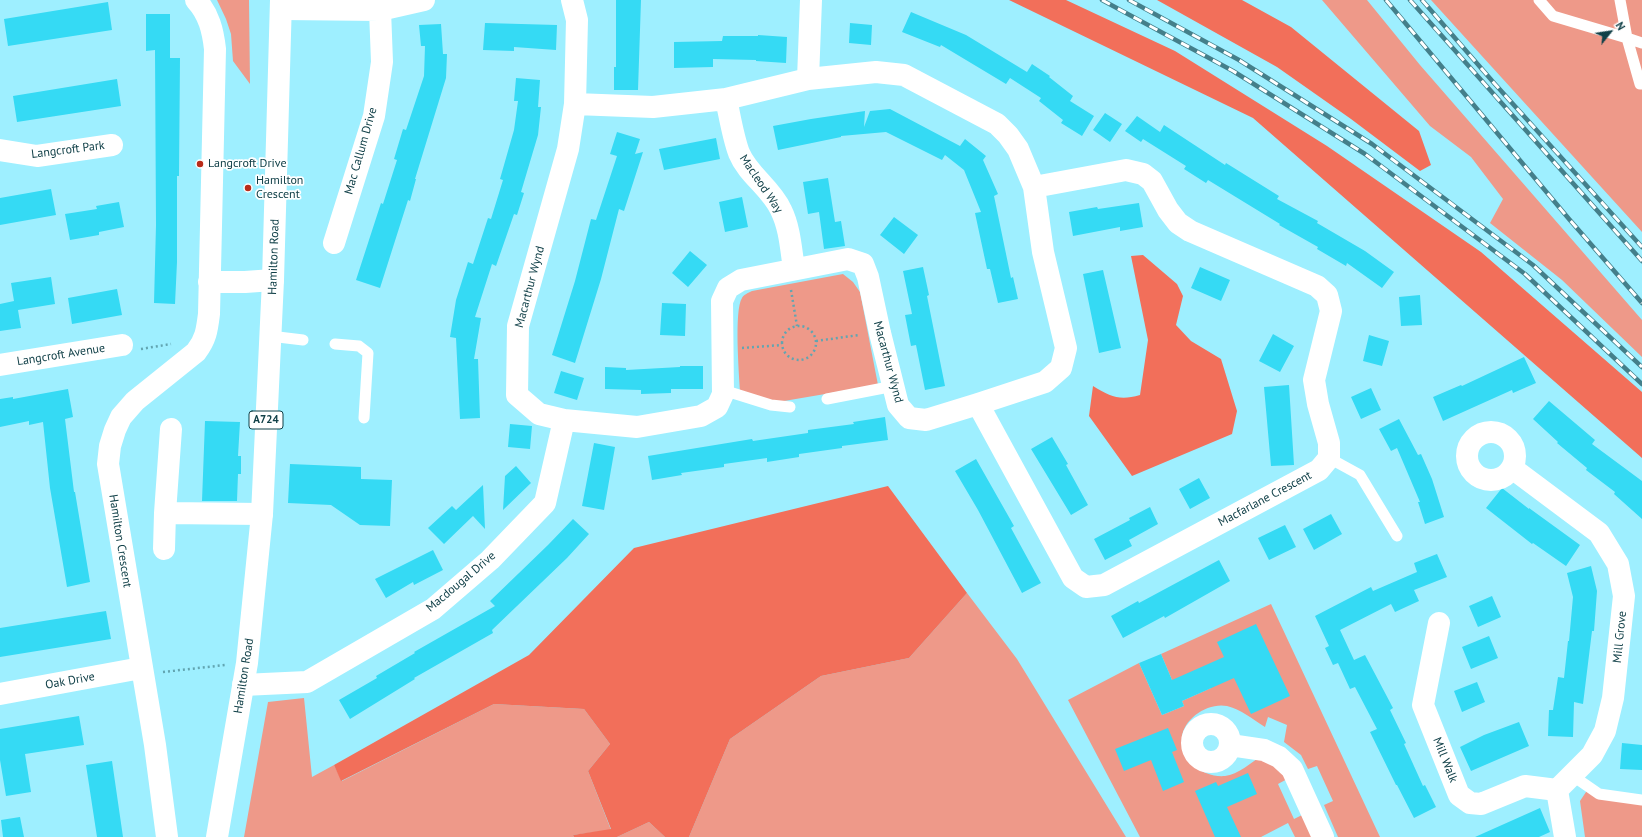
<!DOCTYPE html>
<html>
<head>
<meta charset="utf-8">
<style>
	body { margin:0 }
	#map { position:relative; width:1642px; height:837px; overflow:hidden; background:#9eefff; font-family:"PT Sans",sans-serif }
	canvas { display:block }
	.north { position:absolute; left:1590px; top:12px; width:40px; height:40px; -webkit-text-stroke:3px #fff; paint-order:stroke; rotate:60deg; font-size:11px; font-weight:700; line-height:16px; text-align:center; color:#114048 }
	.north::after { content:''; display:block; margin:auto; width:14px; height:18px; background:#114048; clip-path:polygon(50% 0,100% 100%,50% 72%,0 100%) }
</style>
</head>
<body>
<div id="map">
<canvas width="1642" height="837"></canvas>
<div class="north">N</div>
</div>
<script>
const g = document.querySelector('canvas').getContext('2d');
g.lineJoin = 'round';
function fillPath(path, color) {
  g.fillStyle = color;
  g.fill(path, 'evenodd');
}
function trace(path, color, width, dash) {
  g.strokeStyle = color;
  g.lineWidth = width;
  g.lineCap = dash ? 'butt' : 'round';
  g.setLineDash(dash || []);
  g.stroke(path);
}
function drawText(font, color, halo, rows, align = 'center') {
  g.font = font + ' "PT Sans",sans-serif';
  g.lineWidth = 3.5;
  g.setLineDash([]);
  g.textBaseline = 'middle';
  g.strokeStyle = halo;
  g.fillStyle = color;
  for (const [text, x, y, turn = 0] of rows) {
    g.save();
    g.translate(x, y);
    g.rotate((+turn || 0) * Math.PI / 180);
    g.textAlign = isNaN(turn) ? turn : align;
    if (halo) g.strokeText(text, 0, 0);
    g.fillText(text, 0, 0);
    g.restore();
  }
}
const green = new Path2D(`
	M217,0h32l1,84 -17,-23 -2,-27 -5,-15z
	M1322,0h45l53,65 222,255v37l-80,-77 -72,-57 13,-24 -32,-42 -41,-31z
	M1431,0h211v232z
	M843,274l10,8 7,10 18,93 -94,16h-10l-34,-10c-1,-17 -6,-81 2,-93 1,-3 6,-5 10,-7z
	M967,593l50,66 109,178h-437l41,-98 91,-63 88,-18z
	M1271,604l109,233h-42l-14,-32 9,-4 -16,-35 -9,3 -7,-14 -17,-13 3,-17 -19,-8 -3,10c-11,-7 -25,-18 -38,-21 -18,-4 -44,12 -45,32 -2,23 22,40 43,38 13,-1 26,-14 37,-20l27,22 -11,6 16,35 12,-6 10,24h-21l-7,-14 -27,14h-121l-72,-137 71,-37 23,52 22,-9 -2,-5 29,-13 -39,-8 -11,-26z
	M304,698l8,79 22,-12 8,16 152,-77 90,5 26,35 -22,27 23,59 -38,5 1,2h-330l24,-135z
	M1590,786l52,18v33h-57l-5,-36z
	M649,822l16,15h-48z`);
const forest = new Path2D(`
	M1009,0h57l109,51 152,95 154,106 161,140v66l-389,-340z
	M1157,0h85l49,27 128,104 12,34 -11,6 -69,-52 -74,-52z
	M1143,255l34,29 6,12 -7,29 15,16 30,18 16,52 -5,23 -100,42 -43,-60 4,-30c18,11 27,15 47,9l8,-55 -17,-84z
	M888,486l79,107 -58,65 -88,18 -91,63 -41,98h-24l-16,-15 -32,15h-43l-1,-2 38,-6 -23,-58 22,-27 -26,-35 -90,-5 -153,77 -7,-16 195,-110 105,-107z`);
const building = new Path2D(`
	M616,0h25l-3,90h-24v-23h2z
	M108,2l4,28 -104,16 -4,-27z
	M911,12l55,23 61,37 5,-8 18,12 -1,1 24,19 -3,5 24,15 -12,20 -21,-13 2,-3 -24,-19 2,-3 -31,-20 -4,6 -65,-39 -1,2 -38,-15z
	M146,14h24v44h10l-1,118h-2v86l-2,42 -21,-1 2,-78 -1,-175 -9,1z
	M485,23l72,2 -1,25 -42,-3v4l-31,-1z
	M850,23l22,2 -1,20 -22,-2z
	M441,24l2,30h4l-1,24 -31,101h1l-6,22 -2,-1 -28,88 -24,-8 25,-77 2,1 14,-44 -3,-1 9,-30 3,1 18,-54 1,-30h-4l-2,-21z
	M758,35l29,2 -1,26 -30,-2v-1l-43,-1v8l-39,1v-26l48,-1 1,-5h35z
	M516,78l24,2 -2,27h3l-3,28 -17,57 3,1 -7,22 -3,-1 -18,52 -4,-2 -17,53 6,1 -7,41h4l2,59 -20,1 -4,-81 -6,-1 6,-37 12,-38 5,2 15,-46 3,1 12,-39 -3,-1 14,-49 4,-29h-4z
	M117,79l4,27 -104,16 -4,-26z
	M890,109l70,37 5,-7 21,17 -3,4 15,34 -4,2 17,82 2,-1 5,22 -20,4 -8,-34h-3l-12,-56 6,-1 -17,-42 -19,-15 -3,5 -56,-28 -45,4v1l-63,13 -5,-24 38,-7 54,-8 -1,16 6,-16z
	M1105,113l17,11 -12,18 -17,-12z
	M1137,116l23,16 4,-7 61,40 1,-2 53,33 -2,3 41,22 -1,2 48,28 29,21 -12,16 -35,-25 -1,3 -29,-17 1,-2 -39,-22 1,-1 -72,-44 -2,3 -22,-14 2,-3 -43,-27 -2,3 -16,-11z
	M617,132l23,7 -5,15 8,-2 -19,59 -5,-2 -18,70 -26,84 -23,-8 23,-74 16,-62 5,1 21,-64 -7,-2z
	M716,138l4,21 -56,11 -5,-21z
	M828,178l7,44 6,-1 4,25 -21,3 -5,-37 -11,2 -5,-32z
	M51,189l5,26 -56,10v-27z
	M742,197l6,30 -23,5 -6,-30z
	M119,202l5,25 -25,5v3l-29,5 -5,-26 32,-5 -1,-3z
	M1139,203l4,24 -23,4v-4l-47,9 -4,-24 28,-5 1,2z
	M894,217l24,18 -14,19 -24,-19z
	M690,251l17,14 -19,22 -16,-14z
	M923,267l6,28 -2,1 18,90 -20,4 -9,-45 -5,1 -6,-31 7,-1 -9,-43z
	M1200,267l30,13 -9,21 -30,-13z
	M1103,270l18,78 -22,5 -16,-79z
	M51,277l4,27 -37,6 3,18 -21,3v-27l14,-3 -3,-18z
	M117,289l5,26 -50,9 -4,-26z
	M1420,295l2,30 -21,1 -2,-29z
	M662,303l24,1 -1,32 -25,-1z
	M1273,334l21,12 -14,26 -21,-11z
	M1369,335l20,6 -7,25 -19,-5z
	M1524,357l12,26 -23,10 -1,-3 -69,31 -10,-24 28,-12 1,1z
	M680,366h23v23h-32v4l-30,1v-4l-36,-1v-22l21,1v2l54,-3z
	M561,371l23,7 -7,22 -23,-7z
	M1289,385l5,80 -23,1 -7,-79z
	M1371,388l10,22 -20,9 -10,-22z
	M68,389l5,28 -8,2 9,73h1l15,90 -23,5 -17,-99 -7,-66 -14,3v-4l-29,6v-28l13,-2v2z
	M1549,401l46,39 -3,4 50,37v38l-28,-25 1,-2 -29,-22 1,-2 -30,-25 1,-1 -25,-23z
	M885,417l3,23 -46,6v2l-43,6v3l-32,5v-4l-43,6v3l-43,6 1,2 -30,5 -4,-24 104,-17 1,2 55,-8v-3l46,-6 -1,-2z
	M1399,419l19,36 3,-1 11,25 12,38 -19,7 -7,-22h2l-23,-54 -6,3 -12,-22z
	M205,421l35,1 -2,34h3v18h-3l-1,27h-35z
	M510,424l22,2 -2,23 -22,-2z
	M1052,437l16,27 -2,1 22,40 -17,10 -40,-66z
	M594,443l21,4 -11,63 -22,-4z
	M976,459l38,67 -3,2 30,55 -19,10 -44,-83 -23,-39z
	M290,464l71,3v12l31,1 -2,46 -30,-1 -29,-20 -43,-2z
	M516,466l15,17 -28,27 2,-34z
	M1199,478l11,20 -20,11 -11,-20z
	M483,485l2,44 -12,-13 -29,28 -16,-16 24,-22 4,4z
	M1502,488l27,21v-1l51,37 -14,21 -33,-23 -1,1 -46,-36z
	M1150,507l8,17 -29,16 3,6 -27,14 -11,-21 36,-19 -1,-2z
	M1331,514l11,20 -28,16 -11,-21z
	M573,519l16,15 -22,24 -75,72 1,3 -79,45 1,1 -65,40 -11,-19 38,-22 -1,-2 39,-23 -1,-1 81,-46 -5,-5 58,-56z
	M1285,525l11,22 -27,13 -11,-22z
	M433,550l10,20 -29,15 -1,-3 -27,16 -11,-19z
	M1437,554l10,23 -33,13 5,11 -24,11 -4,-8 -51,26 14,30 11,-5 28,53 -3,2 16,33 -2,1 19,42 2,-1 11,22 -22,11 -17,-33h-1l-26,-53 7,-3 -22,-42 -5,2 -12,-26 -5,2 -8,-17 4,-2 -14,-30 56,-29 2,4 44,-19 -3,-9z
	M1219,560l11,21 -65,37 -1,-2 -41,22 -12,-22 27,-15 1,2z
	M1591,566l6,25 -3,40h-2l-9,73 -9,-2 -1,35 -25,-1 1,-26h4l5,-33 6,1 4,-37h1l4,-44 -6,-24z
	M1492,596l9,21 -23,10 -9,-21z
	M106,611l5,28 -111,18v-29z
	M1256,624l34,72 -39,18 -17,-36 -52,23 2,5 -22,9 -23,-52 22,-9 11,26 52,-23 -7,-15z
	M1489,636l9,22 -27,11 -9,-22z
	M1477,682l8,20 -23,10 -8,-21z
	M79,716l5,29 -59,9 6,38 -25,4 -6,-36v-31z
	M1519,722l10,24 -58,25 -11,-24 24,-12z
	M1168,728l9,22 -5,2 12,30 -21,9 -12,-31 -27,11 -9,-22z
	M1622,743l20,2v25l-22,-1z
	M112,761l11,76h-26l-11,-72z
	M1248,773l9,21 -30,13 14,30h-26l-20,-46 21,-9 2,4z
	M1540,808l10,24 -11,5h-64z
	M20,817l4,20h-21l-2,-17z`);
const path = new Path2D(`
	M791,290l6,36
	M782 343a17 17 0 1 1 34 0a17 17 0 1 1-34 0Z
	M816,341l43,-6
	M742,348l40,-3
	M141,349l30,-5
	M163,672l62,-7 1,-2`);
const lane = new Path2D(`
	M1539,0l14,16 74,22 13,46h2
	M1620,0l7,38 15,5
	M270,336l33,4
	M335,344l24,2 9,7 -4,65
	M723,390l48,15 19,2
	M827,399l67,-13
	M1329,458l31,17 37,61
	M1573,776l26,18 43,6`);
const street = new Path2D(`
	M572,0l5,20 -2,84 -7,45 -50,177 -1,69 22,19 25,6 73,7 64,-11 16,-9 6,-13 -1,-93 6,-13 13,-8 107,-21 15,5 5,13 12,56 18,72 11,13 17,2 52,-16 67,-22 16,-14 5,-20 -23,-96 -9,-65 -16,-38 -10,-14 -11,-11 -93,-49 -28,-3 -68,7 -82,20 -73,8 -78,-3
	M282,9l98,1 44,-10
	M808,79l3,-79
	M726,99c4,18 7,38 13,54 9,22 32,35 42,57 9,18 10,40 13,59
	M0,150l37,6 75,-11
	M334,243l40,-127 8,-54 -2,-52
	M209,282h36l28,-2
	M0,365l122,-20
	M978,404l95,174 13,9 18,-2 215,-115 10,-12v-15l-11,-39 -4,-24 17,-69 -4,-16 -10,-9 -127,-55 -12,-8 -10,-13 -16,-29 -9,-7 -17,-4 -92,17
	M1467 456a24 24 0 1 1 48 0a24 24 0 1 1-48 0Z
	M1512,468l87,65 19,31 6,32 -11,102 -8,33 -13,24 -35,35 8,47
	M165,513l97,1
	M164,549l1,-36 6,-84
	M1439,623l-16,82 36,90 11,8 11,1 44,-18 32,4
	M243,685l64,-3 126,-73 57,-49 55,-57 19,-83
	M0,694l141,-26
	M1192 743a19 19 0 1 1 38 0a19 19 0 1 1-38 0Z
	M1230,745l34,5 15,7 13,12 31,68
	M167,837l-12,-92 -47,-281 2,-18 5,-16 6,-13 14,-16 61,-49c10,-13 11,-22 13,-38l6,-265c-2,-18 -6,-35 -19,-49`);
const primary = new Path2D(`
	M217,837l30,-174 15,-149 11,-234 8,-280`);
const rail = new Path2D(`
	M1102,0l131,71 132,83 160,120 117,110
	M1129,0l110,60 133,84 161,121 109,102
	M1386,0l183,219 73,84
	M1410,0l232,261
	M1422,0l72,83 148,164`);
const markers = [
	[200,164,4,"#b82b19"],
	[248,188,4,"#b82b19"]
];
const shields = [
	[266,420,34]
];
const shieldNames = [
	["A724",266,420]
];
const streetNames = [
	["Langcroft Park",68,150,-7],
	["Mac Callum Drive",361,151,-74],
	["Macleod Way",761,184,56],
	["Hamilton Road",274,257,-88],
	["Macarthur Wynd",530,287,-75],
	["Langcroft Avenue",61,355,-9],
	["Macarthur Wynd",888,362,75],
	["Macfarlane Crescent",1265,499,-28],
	["Hamilton Crescent",120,541,81],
	["Macdougal Drive",461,582,-40],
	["Mill Grove",1620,637,-84],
	["Hamilton Road",244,676,-81],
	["Oak Drive",70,681,-10],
	["Mill Walk",1445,760,68]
];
const poiNames = [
	["Langcroft Drive",208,164],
	["Hamilton",256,181],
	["Crescent",256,195]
];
fillPath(green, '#ee9989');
fillPath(forest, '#f26f5a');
fillPath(building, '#35daf4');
trace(path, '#62a5b1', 2.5, [2, 3]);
trace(lane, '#fff', 11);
trace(street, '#fff', 22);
trace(primary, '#fff', 22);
trace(rail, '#447f8a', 4.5);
trace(rail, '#fff', 3, [9]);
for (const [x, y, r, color] of markers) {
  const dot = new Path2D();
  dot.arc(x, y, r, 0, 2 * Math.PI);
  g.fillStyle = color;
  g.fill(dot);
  trace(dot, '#fff', 1.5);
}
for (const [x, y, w] of shields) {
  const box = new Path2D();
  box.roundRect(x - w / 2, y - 9, w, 18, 3);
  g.fillStyle = '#fff';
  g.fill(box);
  trace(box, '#114048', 1);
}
drawText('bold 11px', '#114048', null, shieldNames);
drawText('12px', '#114048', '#fff', streetNames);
drawText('12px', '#114048', '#fff', poiNames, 'left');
</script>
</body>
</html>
